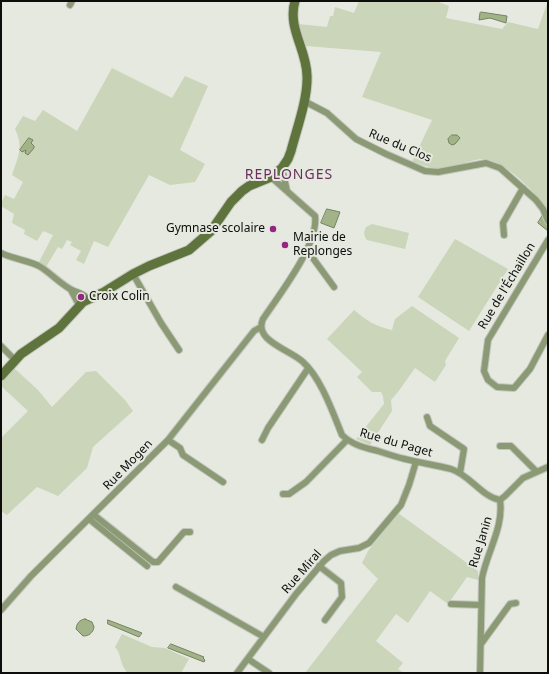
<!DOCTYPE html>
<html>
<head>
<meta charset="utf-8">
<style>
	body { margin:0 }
	#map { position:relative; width:549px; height:674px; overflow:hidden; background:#e6e9e0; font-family:"Noto Sans",sans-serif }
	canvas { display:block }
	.frame { position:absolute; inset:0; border:2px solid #0d0e0b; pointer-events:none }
</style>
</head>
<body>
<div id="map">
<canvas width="549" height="674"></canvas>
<div class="frame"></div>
</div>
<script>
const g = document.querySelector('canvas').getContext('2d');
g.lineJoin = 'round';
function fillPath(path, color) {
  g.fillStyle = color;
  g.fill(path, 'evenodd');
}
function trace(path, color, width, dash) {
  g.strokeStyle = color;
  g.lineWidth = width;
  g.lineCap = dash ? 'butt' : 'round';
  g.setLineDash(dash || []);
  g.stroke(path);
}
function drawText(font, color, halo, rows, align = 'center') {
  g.font = font + ' "Noto Sans",sans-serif';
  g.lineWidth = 4;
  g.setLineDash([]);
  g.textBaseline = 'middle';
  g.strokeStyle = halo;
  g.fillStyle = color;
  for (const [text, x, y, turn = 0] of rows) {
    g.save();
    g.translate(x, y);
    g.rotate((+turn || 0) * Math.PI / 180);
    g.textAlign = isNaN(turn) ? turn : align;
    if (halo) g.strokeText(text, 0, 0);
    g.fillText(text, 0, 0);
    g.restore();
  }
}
const green = new Path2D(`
	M359,1h77l13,5 -3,12 56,11 6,-7 30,7 10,-28v212c-9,-18 -44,-55 -67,-54 -12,1 -31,11 -42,10 -9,-1 -18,-5 -27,-7l20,-42 -70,-23 19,-45 -75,-6 -8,-22 29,3 3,-11h3l2,-9 19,6z
	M112,68l60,30 13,-22 23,10 -28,64 25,14 -10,18 -25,3 -21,-10 -41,72 -14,-6 -10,23 -8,-4 5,-9 -11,-6 2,-3 -5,-2 -5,9 -4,-2 -12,20 -7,-5 14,-27 -10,-4 -6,10 -13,-7 1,-4 -13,-7 2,-9 -13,-8v-3l4,-8 9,4 9,-17 -11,-7c6,-18 12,-28 3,-46l8,-13 12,5 8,-11 34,21z
	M372,224l37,9 -4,16 -38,-9c-4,-5 -3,-8 -1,-13z
	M455,239l53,30 -39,62 -51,-34z
	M412,306l47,32 -14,23 1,4 -11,17 -20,-14 -17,24 -7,8 1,11 -22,34 -14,-6 28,-35 -1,-8 -2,-4h-9l-15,-15 5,-5 -35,-33 27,-29c13,11 21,16 38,20l3,-11z
	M14,368l24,22 14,17 34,-35 10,-1 29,29 8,11 -40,36 -6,21 -29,28 -21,-9 -30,28 -6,-4v-73l27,-27 -27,-25v-3z
	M398,513l80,58v9l-11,-3 -19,27 -18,-13 -22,32 -12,-9 -20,27 27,22 -5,6 6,4h-99l73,-94 -16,-16 6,-12z
	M122,634l30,13 13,1 24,11 -8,14h-55v-2c-7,-9 -4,-16 -11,-24z`);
const water = new Path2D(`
	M481,12l26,4 -1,7 -16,-5 -11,2 1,-7z
	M452,135h5l3,3 -5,6 -3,1 -3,-2 -1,-4z
	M29,138l4,2 -2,3 3,3v2l-6,7 -3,-2 1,-3 -4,2 -2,-2z
	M327,209l13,3 -6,16 -13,-5z
	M544,213l4,11v7l-10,-8z
	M85,619l7,3 2,5c-1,6 -5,9 -11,9l-7,-7c1,-6 3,-9 9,-10z
	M108,620l34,13 -3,4 -31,-13z
	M171,644l33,13 -1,1 2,2 -1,2 -36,-14z`);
const street = new Path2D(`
	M70,5l2,-4
	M304,101l23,12 29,26 30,15 39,17 13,1 48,-9 14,5 36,32 7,9 5,12
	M282,168l5,23
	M271,177l44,39c4,28 -36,79 -52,103 -10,22 28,31 40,43 18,16 30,51 39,73 10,10 24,13 36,16 9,3 18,6 27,8 15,4 31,6 46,10 19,6 31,28 49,31
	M504,235l-1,-12 20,-35
	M548,240l-60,100 -4,31 4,9 9,7 17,1 16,-19 18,-34
	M307,250l27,37
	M1,253c12,6 26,7 38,13 12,7 21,18 33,24 6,3 11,3 16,9
	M133,274l28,49 18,27
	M71,290l8,15
	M1,346l14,14
	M427,417l3,9 34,23 -4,24
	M168,440l12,8 3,7 40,27
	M262,440l6,-12 39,-58 2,-1
	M500,446h11l25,25
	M283,494h6l17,-12 41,-42
	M94,515l59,47h5l26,-30h6
	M89,519l58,47
	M319,566l22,17 1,14 -17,23
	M176,587l88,50
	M451,604l30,1
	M1,610l30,-34 137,-136 86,-109 7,-4
	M481,644l29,-40 6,-1
	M248,659l21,14
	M237,673l59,-79 28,-33 7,-6 9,-4 19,-3 10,-5 32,-38 8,-20 7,-23
	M480,673l2,-95c5,-26 22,-51 18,-78l5,-4 18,-18 25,-11`);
const secondary = new Path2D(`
	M1,376l20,-22 38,-26 24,-26 21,-10 29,-18 16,-8 40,-16 22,-19 20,-29 11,-11 7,-5 22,-9 11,-9 6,-9 3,-8c6,-23 17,-53 16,-75 0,-26 -20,-48 -12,-75`);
const markers = [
	[273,229,4,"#952483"],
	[285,245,4,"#952483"],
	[81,297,4,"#952483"]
];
const streetNames = [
	["Rue du Clos",400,146,23],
	["Rue de l'Échaillon",507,286,-59],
	["Rue du Paget",396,443,16],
	["Rue Mogen",128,465,-46],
	["Rue Janin",481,542,-73],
	["Rue Miral",302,572,-49]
];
const poiNames = [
	["Gymnase scolaire",265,229,"right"],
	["Mairie de",293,238],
	["Replonges",293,252],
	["Croix Colin",89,297]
];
const quarterNames = [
	["REPLONGES",289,175]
];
fillPath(green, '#cad5b9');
fillPath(water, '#a2b388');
trace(water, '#758262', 1);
trace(street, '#c3c6be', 8);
trace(secondary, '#c3c6be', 11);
trace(street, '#8b9a75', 6);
trace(secondary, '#5f733c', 9);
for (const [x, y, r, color] of markers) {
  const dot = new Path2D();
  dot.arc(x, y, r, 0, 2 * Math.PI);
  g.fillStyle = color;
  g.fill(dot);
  trace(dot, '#e6e9e0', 1.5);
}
drawText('12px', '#0d0e0b', '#e6e9e0', streetNames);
drawText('12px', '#0d0e0b', '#e6e9e0', poiNames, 'left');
g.letterSpacing = '1px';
drawText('14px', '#67305c', '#e6e9e0', quarterNames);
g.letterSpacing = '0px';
</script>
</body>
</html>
